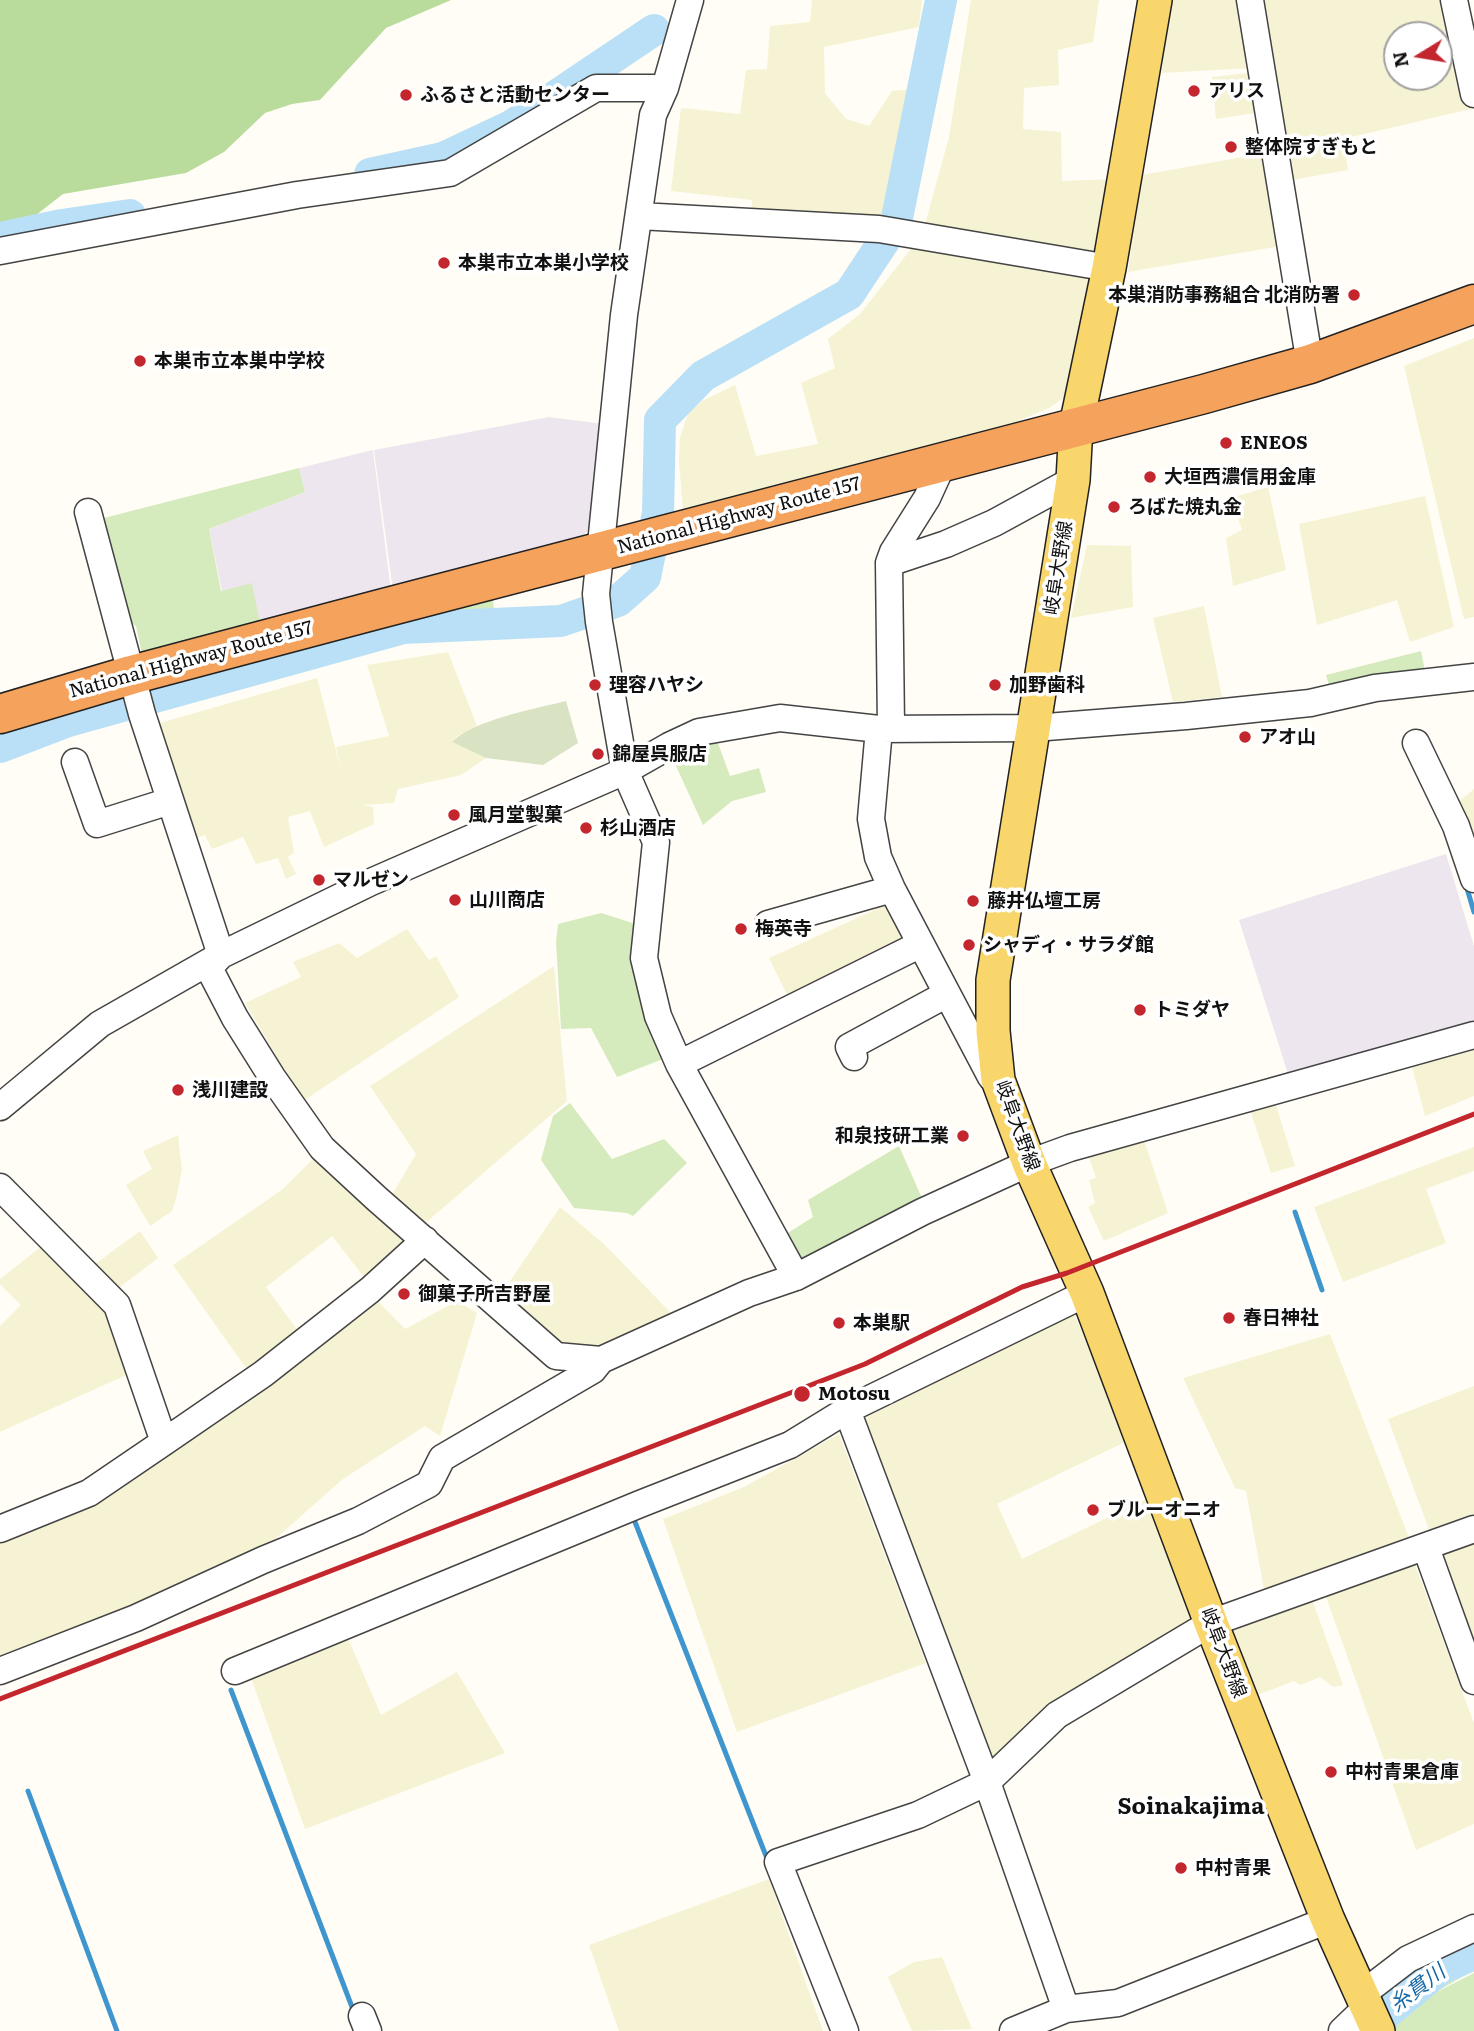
<!DOCTYPE html>
<html>
<head>
<meta charset="utf-8">
<style>
	body { margin:0 }
	#map { position:relative; width:1474px; height:2031px; overflow:hidden; background:#fffdf5; font-family:Literata,serif }
	canvas { display:block }
	.north { position:absolute; left:1383px; top:21px; width:70px; height:70px; box-sizing:border-box; background:#fff; border:2px solid #a0a0a0; border-radius:50%; rotate:259deg; font-size:19px; font-weight:700; line-height:28px; text-align:center; color:#111 }
	.north::after { content:''; display:block; margin:auto; width:24px; height:32px; background:#c4262e; clip-path:polygon(50% 0,100% 100%,50% 72%,0 100%) }
</style>
</head>
<body>
<div id="map">
<canvas width="1474" height="2031"></canvas>
<div class="north">N</div>
</div>
<script>
const g = document.querySelector('canvas').getContext('2d');
g.lineJoin = 'round';
function fillPath(path, color) {
  g.fillStyle = color;
  g.fill(path, 'evenodd');
}
function trace(path, color, width, dash) {
  g.strokeStyle = color;
  g.lineWidth = width;
  g.lineCap = dash ? 'butt' : 'round';
  g.setLineDash(dash || []);
  g.stroke(path);
}
function drawText(font, color, halo, rows, align = 'center') {
  g.font = font + ' Literata,"Noto Sans JP",serif';
  g.lineWidth = 7;
  g.setLineDash([]);
  g.textBaseline = 'middle';
  g.strokeStyle = halo;
  g.fillStyle = color;
  for (const [text, x, y, turn = 0] of rows) {
    g.save();
    g.translate(x, y);
    g.rotate((+turn || 0) * Math.PI / 180);
    g.textAlign = isNaN(turn) ? turn : align;
    if (halo) g.strokeText(text, 0, 0);
    g.fillText(text, 0, 0);
    g.restore();
  }
}
const industrial = new Path2D(`
	M549,417l55,7 -10,101 -17,16 -184,50 -19,-141z
	M373,450l18,141 -131,33 -38,-33 -13,-62 96,-37 -6,-24z
	M1446,854l28,92v80l-185,51 -50,-157z`);
const farmland = new Path2D(`
	M812,0h110l-3,27 -95,20 1,46 21,26 23,7 23,-35 21,-2 -14,81 -21,52h-126v-22l-81,-9 10,-83 59,6 6,-44 21,-1 3,-43 40,-4z
	M971,0h128l-6,42 -35,8 1,35 -35,3 -1,41 38,3 1,49 52,-2 -19,75 -171,-26 25,-91z
	M1168,0h72l12,68 -90,5z
	M1258,0h189l24,109 -128,30 5,31 -61,11zM1397,35h42v42h-42z
	M1248,73l7,40 -39,6 -4,-42z
	M1265,153l16,93 -153,26 14,-97z
	M914,245l178,28 -24,122 -19,13 -41,17 -325,85 -4,-48 1,-25 8,-23 14,-13 33,-16 21,71 62,-12 -17,-61 34,-15 -7,-29 32,-25z
	M1474,338v279l-10,2 -60,-253z
	M1268,487l18,83 -53,16 -7,-48 16,-8 -11,-32z
	M1425,496l29,131 -44,15 -13,-42 -80,25 -18,-101z
	M1087,545l44,1 2,61 -62,11z
	M1204,606l18,91 -49,5 -20,-84z
	M448,652l29,74 -20,10 -5,6 34,16 -25,17 -63,14 -4,14 -32,2 11,2 1,17 -50,23 -14,-36 -22,6 6,36 -6,4 8,17 -10,5 -8,-21 -22,6 -13,-27 -31,12 -7,-14 -15,6 -35,-110 5,-8 157,-45 25,96 -6,-27 53,-11 -22,-71z
	M1474,789v50l-22,-32z
	M888,904l20,39 -118,58 -21,-43z
	M407,929l22,31 7,-4 23,41 -156,104 -58,-98 56,-26 -8,-15 46,-19 18,15z
	M554,966l13,135 -145,125 -32,-28 26,-44 -46,-68z
	M1474,1046v50l-49,20 -14,-53z
	M1274,1099l21,67 -24,7 -22,-66z
	M178,1135l4,35 -6,29 -4,12 -22,15 -24,-41 26,-16 -9,-18z
	M1144,1140l24,73 -64,28 -16,-34 7,-4 -6,-23 7,-2 -8,-24z
	M1474,1147v24l-48,18 20,54 -103,39 -29,-75z
	M319,1153l92,86 -44,42 -35,-45 -66,51 32,44 -50,40 -75,-106 110,-76z
	M560,1207l44,37 71,73 -35,16 -60,18 -17,-4 -61,-54z
	M140,1231l18,27 -43,33 -24,-24z
	M47,1242l63,61 23,69 -133,60v-106l21,-21 -21,-21v-5z
	M371,1294l34,35 52,-28 20,12 -37,123 -15,-10 -82,53 -78,69 -26,16 -239,96v-121z
	M1074,1313l53,128 -130,63 25,55 124,-60 47,120 -205,145 -124,-346z
	M1330,1334l81,209 -146,52 -19,-104 -11,-3 -52,-110z
	M1474,1386v134l-43,15 -43,-116z
	M839,1434l87,229 -189,69 -74,-213 81,-32z
	M1474,1537v117l-36,-105z
	M1406,1561l9,4 59,158v101l-58,26 -92,-259z
	M1310,1594l33,91 -10,2 -13,-10 -20,8 -6,-4 -39,15 -26,-71z
	M347,1636l34,79 76,-43 48,81 -200,76 -55,-154z
	M769,1879l54,152h-204l-30,-86z
	M942,1957l30,72 -60,2 -24,-54 26,-15z`);
const green = new Path2D(`
	M299,468l6,24 -96,37 12,62 31,-8 8,41 -118,30 -6,-28 -10,-7 -26,-100z
	M492,594l3,21 -63,7 -15,-7z
	M1421,651l5,25 -97,9 -3,-10z
	M716,738l14,38 29,-8 7,24 -34,9 -29,24 -32,-70z
	M601,913l38,12 29,132 -51,20 -26,-49 -30,1 -5,-88 2,-17z
	M570,1103l42,56 52,-20 23,24 -54,53 -6,-3 -53,-5 -33,-48 12,-44z
	M899,1146l26,59 -130,62 -15,-29 33,-21 -5,-17z
	M1474,1943v27l-43,25 43,-22v58h-86l-4,-22 3,-8 56,-46z`);
const forest = new Path2D(`
	M0,0h451l-65,28 -66,72 -28,4 -27,9 -41,39 -38,21 -123,21 -36,28 -27,5z`);
const cemetery = new Path2D(`
	M566,701l12,42 -35,22 -57,-7 -34,-16c19,-21 85,-34 114,-41z`);
const stream = new Path2D(`
	M1466,885l8,27
	M1295,1212l27,78
	M635,1522l133,339
	M231,1690l121,317
	M28,1791l89,240`);
const river = new Path2D(`
	M370,174l73,-16 68,-32 143,-96
	M0,238l62,-13 68,-10
	M0,747l68,-26 335,-93 158,-7 57,-20 27,-24 13,-64 2,-93 43,-44 146,-82 47,-71 45,-223
	M1365,2031l75,-62 34,-15`);
const minor = new Path2D(`
	M690,0l-25,88 -12,27 -29,200 -28,279 3,28 26,149 31,71 -12,116 14,58 21,48 117,213
	M1250,0l60,364
	M1454,0l20,94
	M639,216l240,13 230,39
	M0,251l297,-56 153,-22 146,-85h69
	M88,512l54,202 79,241
	M889,563l4,-11 34,-54 16,-35
	M891,727l-2,-164 57,-19 48,-21 79,-43
	M879,729l-8,90 7,38 14,32 99,188 7,3
	M1416,743l40,83 18,53
	M75,762l22,62 73,-23
	M768,924l124,-35
	M221,955l-12,13 26,50 37,59 50,71 54,50 180,158 45,4 148,-67 47,-16 126,-65 107,-49 41,-15 404,-113
	M854,1057l-5,-10 98,-53
	M679,1064l242,-120
	M0,1107l100,-83 121,-69 150,-73 254,-111 44,-25 30,-14 81,-14 99,11 155,-1 152,-12 124,-13 65,-15 99,-11
	M0,1187l117,118 47,137
	M847,1410l140,372 79,227
	M0,1529l89,-36 75,-51 99,-68 107,-84 55,-50
	M1426,1548l48,133
	M0,1671l136,-53 127,-58 95,-39 71,-37 13,-26 151,-88 8,-10
	M235,1671l405,-167 150,-59 57,-35 240,-117
	M1361,1995l47,-36 66,-31
	M362,2016l6,15
	M845,2031l-67,-169 140,-47 69,-33 70,-67 154,-92 263,-94
	M1013,2031l53,-22 52,-6 210,-83
	M1342,2031l24,-23`);
const major = new Path2D(`
	M1155,0l-46,268 -33,158 -3,54 -80,500v51l5,49 31,83 58,130 124,330 117,297 50,111`);
const highway = new Path2D(`
	M0,714l131,-39 245,-65 828,-216 106,-30 164,-60`);
const rail = new Path2D(`
	M0,1699l865,-335 157,-77 45,-14 407,-159`);
const markers = [
	[1194,91,7,"#c4262e"],
	[406,95,7,"#c4262e"],
	[1231,147,7,"#c4262e"],
	[444,263,7,"#c4262e"],
	[1354,295,7,"#c4262e"],
	[140,361,7,"#c4262e"],
	[1226,443,7,"#c4262e"],
	[1150,477,7,"#c4262e"],
	[1114,507,7,"#c4262e"],
	[595,685,7,"#c4262e"],
	[995,685,7,"#c4262e"],
	[1245,737,7,"#c4262e"],
	[598,754,7,"#c4262e"],
	[454,815,7,"#c4262e"],
	[586,828,7,"#c4262e"],
	[319,880,7,"#c4262e"],
	[455,900,7,"#c4262e"],
	[973,901,7,"#c4262e"],
	[741,929,7,"#c4262e"],
	[969,945,7,"#c4262e"],
	[1140,1010,7,"#c4262e"],
	[178,1090,7,"#c4262e"],
	[963,1136,7,"#c4262e"],
	[404,1294,7,"#c4262e"],
	[1229,1318,7,"#c4262e"],
	[839,1323,7,"#c4262e"],
	[802,1394,9,"#c4262e"],
	[1093,1510,7,"#c4262e"],
	[1331,1772,7,"#c4262e"],
	[1181,1868,7,"#c4262e"]
];
const poiNames = [
	["アリス",1208,91],
	["ふるさと活動センター",420,95],
	["整体院すぎもと",1245,147],
	["本巣市立本巣小学校",458,263],
	["本巣消防事務組合 北消防署",1340,295,"right"],
	["本巣市立本巣中学校",154,361],
	["ENEOS",1240,443],
	["大垣西濃信用金庫",1164,477],
	["ろばた焼丸金",1128,507],
	["理容ハヤシ",609,685],
	["加野歯科",1009,685],
	["アオ山",1259,737],
	["錦屋呉服店",612,754],
	["風月堂製菓",468,815],
	["杉山酒店",600,828],
	["マルゼン",333,880],
	["山川商店",469,900],
	["藤井仏壇工房",987,901],
	["梅英寺",755,929],
	["シャディ・サラダ館",983,945],
	["トミダヤ",1154,1010],
	["浅川建設",192,1090],
	["和泉技研工業",949,1136,"right"],
	["御菓子所吉野屋",418,1294],
	["春日神社",1243,1318],
	["本巣駅",853,1323],
	["Motosu",818,1394],
	["ブルーオニオ",1107,1510],
	["中村青果倉庫",1345,1772],
	["中村青果",1195,1868]
];
const streetNames = [
	["National Highway Route 157",739,516,-15],
	["岐阜大野線",1059,568,-81],
	["National Highway Route 157",191,660,-15],
	["岐阜大野線",1017,1126,70],
	["岐阜大野線",1223,1653,69]
];
const waterNames = [
	["糸貫川",1418,1989,-37]
];
const quarterNames = [
	["Soinakajima",1191,1807]
];
fillPath(industrial, '#eee6ef');
fillPath(farmland, '#f6f3d4');
fillPath(green, '#d5ebbd');
fillPath(forest, '#b9dc9c');
fillPath(cemetery, '#d9e3c4');
trace(stream, '#3f96cf', 5);
trace(river, '#b9e0f7', 32);
trace(minor, '#444', 29);
trace(major, '#222', 36);
trace(highway, '#222', 41);
trace(minor, '#fff', 26);
trace(major, '#f9d66b', 33);
trace(highway, '#f5a25d', 38);
trace(rail, '#c4262e', 5);
for (const [x, y, r, color] of markers) {
  const dot = new Path2D();
  dot.arc(x, y, r, 0, 2 * Math.PI);
  g.fillStyle = color;
  g.fill(dot);
  trace(dot, '#fff', 2.5);
}
drawText('bold 19px', '#111', '#fff', poiNames, 'left');
drawText('19px', '#111', '#fff', streetNames);
drawText('italic 21px', '#1768a6', '#fff', waterNames);
drawText('bold 23px', '#111', '#fff', quarterNames);
</script>
</body>
</html>
